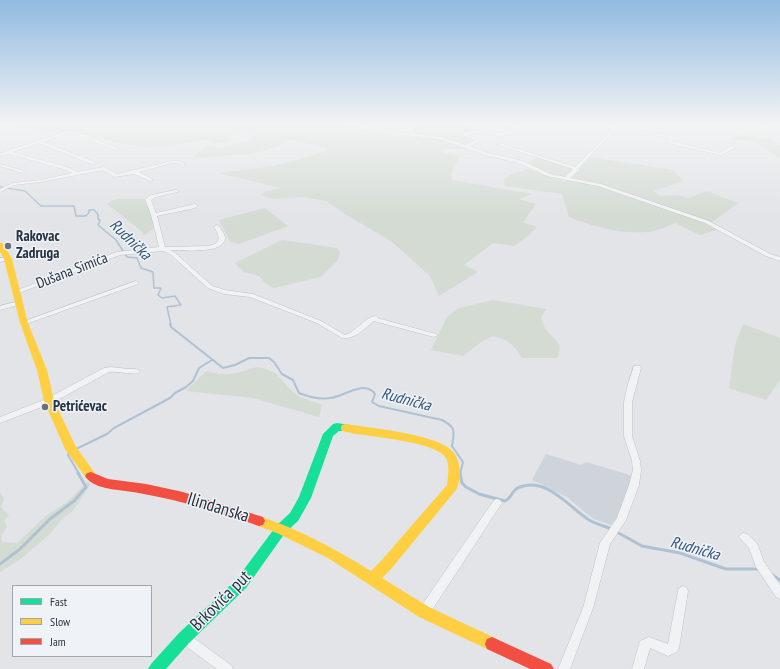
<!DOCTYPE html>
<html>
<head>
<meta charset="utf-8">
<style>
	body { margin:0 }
	#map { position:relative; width:780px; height:669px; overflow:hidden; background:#e2e4e7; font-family:"PT Sans Narrow",sans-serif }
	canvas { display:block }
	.legend { position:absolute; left:12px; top:585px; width:140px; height:72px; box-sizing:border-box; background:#eff3f7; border:1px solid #9fa6ae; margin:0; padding:5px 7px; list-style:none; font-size:12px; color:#273241 }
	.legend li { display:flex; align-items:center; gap:8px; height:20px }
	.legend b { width:20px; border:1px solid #9fa6ae }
</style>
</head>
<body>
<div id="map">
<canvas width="780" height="669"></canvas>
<ul class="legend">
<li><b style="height:5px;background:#16e098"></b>Fast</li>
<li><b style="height:5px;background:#ffcf43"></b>Slow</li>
<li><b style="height:5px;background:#f24e42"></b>Jam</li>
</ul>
</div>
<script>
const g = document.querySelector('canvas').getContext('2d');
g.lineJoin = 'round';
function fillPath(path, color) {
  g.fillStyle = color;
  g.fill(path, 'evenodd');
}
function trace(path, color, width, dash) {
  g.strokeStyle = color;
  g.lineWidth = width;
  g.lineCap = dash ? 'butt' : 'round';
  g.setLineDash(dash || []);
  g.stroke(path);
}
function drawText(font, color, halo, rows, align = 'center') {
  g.font = font + ' "PT Sans Narrow",sans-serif';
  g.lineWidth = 3;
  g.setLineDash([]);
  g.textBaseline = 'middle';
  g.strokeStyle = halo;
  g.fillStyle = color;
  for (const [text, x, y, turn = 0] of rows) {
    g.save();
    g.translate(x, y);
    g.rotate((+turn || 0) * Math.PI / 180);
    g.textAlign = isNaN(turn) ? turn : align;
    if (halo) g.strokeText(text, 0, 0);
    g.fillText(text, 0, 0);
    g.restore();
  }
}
const built = new Path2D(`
	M546,454l35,11 5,-3 47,14 -15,41 -7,8 -17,-6 -6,-4 -21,-18 -35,-17z`);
const green = new Path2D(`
	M13,123h321l63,13 17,1 -1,-14h53l7,7 -10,5 19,7 -17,7h-21l-2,2 2,2 16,3 -9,18 1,6 80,14 -13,5 17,5 -13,18 14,5 -8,8 -15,11 -21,-3 -29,22 14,7 -39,24 -9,-20 -39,-35 -41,-24 -24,-16 -22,-4 -32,2 -11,-4 5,-4 15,-3 -64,-15c39,-4 73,-8 110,-23l-2,-3 -34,-7 -14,7 -26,7 -59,4 15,-13 15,3 27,-8 8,-6c-8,-5 -18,-6 -26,-1l1,8 -17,3 -9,-4 -39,6 -18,1 -31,-4 -49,-12 -12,2 -43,-6z
	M735,134l38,6 7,5v13l-24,-16 -23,-3z
	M540,157l35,12 -9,8 -22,-5 -19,-9z
	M591,157l82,13 11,11 -31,10 8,5 17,-1 10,3 19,-7 31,12 -27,20 9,6 -20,6 -25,-12c-7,3 -14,6 -21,8 -27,5 -60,-4 -85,-14l-7,-23 -57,-8 -1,-7 7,-5 17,-5 37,13z
	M118,199h30l9,26 -12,10 -6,-6 -32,-25 6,-4z
	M265,208l23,18 -49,18 -9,-2 -11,-22z
	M282,240l55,8 3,4 -2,8 -17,17 -47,11 -9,-5 -6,-7 -15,-4 -9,-9z
	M493,300l53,9 -5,9c1,3 2,7 4,10 7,12 20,12 12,30h-35c-8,-14 -14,-18 -29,-22l-12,6 -18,14 -32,-6 16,-33 12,-9z
	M743,324l37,14v42l-14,20 -37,-12 6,-43z
	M257,367c24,4 22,13 37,26 6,6 20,8 28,12l-3,12 -66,-19 -67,-7 20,-20c25,6 27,3 51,-4z
	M87,482l4,2 -19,28 -10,7 -12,15 -28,24 -22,14v-78l1,-1 3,6 -3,8 8,9 -5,4 3,7 -6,9 1,6 15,1 29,-27 21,-14z`);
const streamFar2 = new Path2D(`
	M0,187l25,4 16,15h33l2,10h9l4,-3v-3h5l4,4v5l2,1 -2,5 18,15 11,17 10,1 4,10 12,4 1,16h7l-3,7 4,3 13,-2 6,9 -14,2 4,18`);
const streamFar1 = new Path2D(`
	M170,324l1,3 52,41 12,-3 14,-7h20l5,4 8,12 11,6 6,13c10,4 21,7 31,5 14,-1 34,-19 45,-4l-3,8 7,4 63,14c15,8 12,11 10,26l11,16 -3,12
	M76,449l31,-15 7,-6 56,-30 5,-5 11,-6 7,-6 6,-13 13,-8
	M69,453l-1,2 11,19`);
const stream = new Path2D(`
	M460,473l2,10 4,4 13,7 26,7c7,-3 7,-12 15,-14 27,-10 49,20 69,33 7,4 15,6 23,9
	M615,531l27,15 38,7 46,16h34
	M0,564l20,-15 30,-30 24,-18 12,-14 -8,-14
	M771,574l9,6`);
const street = new Path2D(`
	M341,123h8l29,7 63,7 24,8 12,-5 -13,-4v-2c18,-11 29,7 49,-6l-19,-5h7l15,4 5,-4h5c-6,5 -14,11 -22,13 -12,2 -24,-7 -36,-1l15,5 -13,6 18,7 35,8 27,13 15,3 8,-8 -77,-25 4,-1 75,24 36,-37 -21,-7h7l25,8 48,4 5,2 -3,4 48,12 11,-7h4v2l-14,7 -54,-12v-1l3,-4 -1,-1 -47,-4 -8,-2 -35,37v2l-9,8 31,6 108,37 61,33 10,3v4l-14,-5 -61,-33 -107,-37 -51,-10 -28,-13 -34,-8 -45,-16 -62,-7z
	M720,123h4l10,9 -3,1z
	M753,123h5l18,10 -3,1z
	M68,131l23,5 7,4 22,9 -4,1 -22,-8 -5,-4 -21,-5 -25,9 52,20v2h-4l-52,-21 -26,9 57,16 7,4 27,-5 13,7 55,-13h8l5,3 -2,1 -6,-2h-5l-33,9 13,7v2h-2l-16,-7 -20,3 -11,-7 -62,12 -27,3 -14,7v-3l13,-6 28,-3 31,-7 -6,-3 -57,-16 -9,2v-2l6,-3z
	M0,164l24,7v1l-2,1 -22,-7z
	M176,190l2,1v1l-23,5 -4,3 5,13 39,-9 3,2 -3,2 -38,8 8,31 44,-1c13,-3 11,-9 5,-19l3,-2 2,1c2,3 5,7 6,11 1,18 -43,13 -55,13l4,2 38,34 13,4 28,4 68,27 24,14c11,-3 22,-20 32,-19l1,1 -1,1 59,16 2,1 -4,2 -60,-16c-10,8 -20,19 -32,17l-25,-15 -67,-26 -26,-3 -16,-6 -38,-34 -7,-3 -43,4 -101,38 -2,1 -3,-2 1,-1 102,-39 42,-5 -8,-32 -6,-16 6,-4z
	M8,257l3,2 -1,1 -10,2v-4z
	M136,281l2,1 1,1 -1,1 -112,40 -2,1 -3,-2 1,-1z
	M19,301l2,1 1,1 -1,1 -21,6v-4z
	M634,366h6l1,2 -9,34v34l8,25 1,9 -2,15 -13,35 -16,24 -17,64 -23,61h-12l25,-61 17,-65 17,-25 12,-33 4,-15 -1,-9 -8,-25v-34l4,-18z
	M111,367l17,2h8l4,2 -1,2c-11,2 -20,-2 -30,-1l-57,31 -52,20v-6l46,-18 58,-31z
	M497,499l3,1 2,3 -2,3 -72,110 -4,1 -4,-1 -1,-4 1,-4 74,-108z
	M744,533l3,1 10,9 7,19 16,23v14l-4,-2 -20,-30 -7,-19 -10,-11 2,-3z
	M683,586l4,2 1,3 -9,57 -2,4 -9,4 -18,-8 -6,21h-12l8,-28 9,-4 19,7 10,-53 1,-3z
	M184,633l4,1 43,31 2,4h-16l-37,-27 -2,-4 2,-4z`);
const fast = new Path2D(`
	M337,423l13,2 1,3 -1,3h-11l-6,5 -22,62 -13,23 -13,12 -39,55 -57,55 -23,26h-18l3,-5 28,-31 57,-53 41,-55 13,-12 9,-16 24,-63 10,-10z`);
const slow = new Path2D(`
	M0,243h3l9,16 16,64 19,47 7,31 22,46 21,29 -2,3 -4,1 -4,-1 -22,-30 -21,-48 -7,-31 -17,-47 -16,-64 -4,-7z
	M346,424c23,4 93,10 107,28 5,5 6,13 7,20 0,6 -1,13 -4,18l-65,79 -9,9 47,29 68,32 2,5 -2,5 -5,2 -5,-2 -68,-32 -91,-59 -51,-25 -22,-8 -2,-4 2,-4 4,-1c40,13 76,33 112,55l10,-10 66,-76c1,-8 3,-20 -1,-27 -11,-18 -83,-21 -104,-27l-1,-3 1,-3z`);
const jam = new Path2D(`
	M91,472l17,7 38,5 37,8 80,25 2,4 -2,4 -4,1c-47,-16 -92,-30 -141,-36 -10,-1 -27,-4 -33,-14l2,-3z
	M492,637l59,27 3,5h-24l-43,-20 -2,-5 2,-5z`);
const markers = [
	[8,246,4,"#68707b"],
	[45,407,4,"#68707b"]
];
const poiNames = [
	["Rakovac",16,237],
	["Zadruga",16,254],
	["Petrićevac",53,407]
];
const streetNames = [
	["Dušana Simića",72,271,-21]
];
const waterNames = [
	["Rudnička",130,240,44],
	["Rudnička",406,400,15],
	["Rudnička",695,549,16]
];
const nearStreetnames = [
	["Ilindanska",218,508,17],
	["Brkovića put",221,601,-45]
];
fillPath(built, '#cfd4da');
fillPath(green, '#d3dbd2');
trace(streamFar2, '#afc2d3', 1.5);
trace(streamFar1, '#afc2d3', 2);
trace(stream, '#afc2d3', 3);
trace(street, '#c0c2c5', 1);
fillPath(street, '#f1f2f3');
fillPath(fast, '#16e098');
fillPath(slow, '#ffcf43');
fillPath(jam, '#f24e42');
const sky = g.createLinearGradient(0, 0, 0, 217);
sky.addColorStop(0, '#91bae0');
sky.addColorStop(0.57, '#f2f3f4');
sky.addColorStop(1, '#f2f3f400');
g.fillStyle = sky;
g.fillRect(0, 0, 780, 217);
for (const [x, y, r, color] of markers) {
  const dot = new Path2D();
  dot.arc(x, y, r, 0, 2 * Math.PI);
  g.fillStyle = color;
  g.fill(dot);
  trace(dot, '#eff3f7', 1.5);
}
drawText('bold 15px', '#273241', '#eff3f7', poiNames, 'left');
drawText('15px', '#273241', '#eff3f7', streetNames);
drawText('italic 16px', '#305477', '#eff3f7', waterNames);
drawText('18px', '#273241', '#eff3f7', nearStreetnames);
</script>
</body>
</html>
